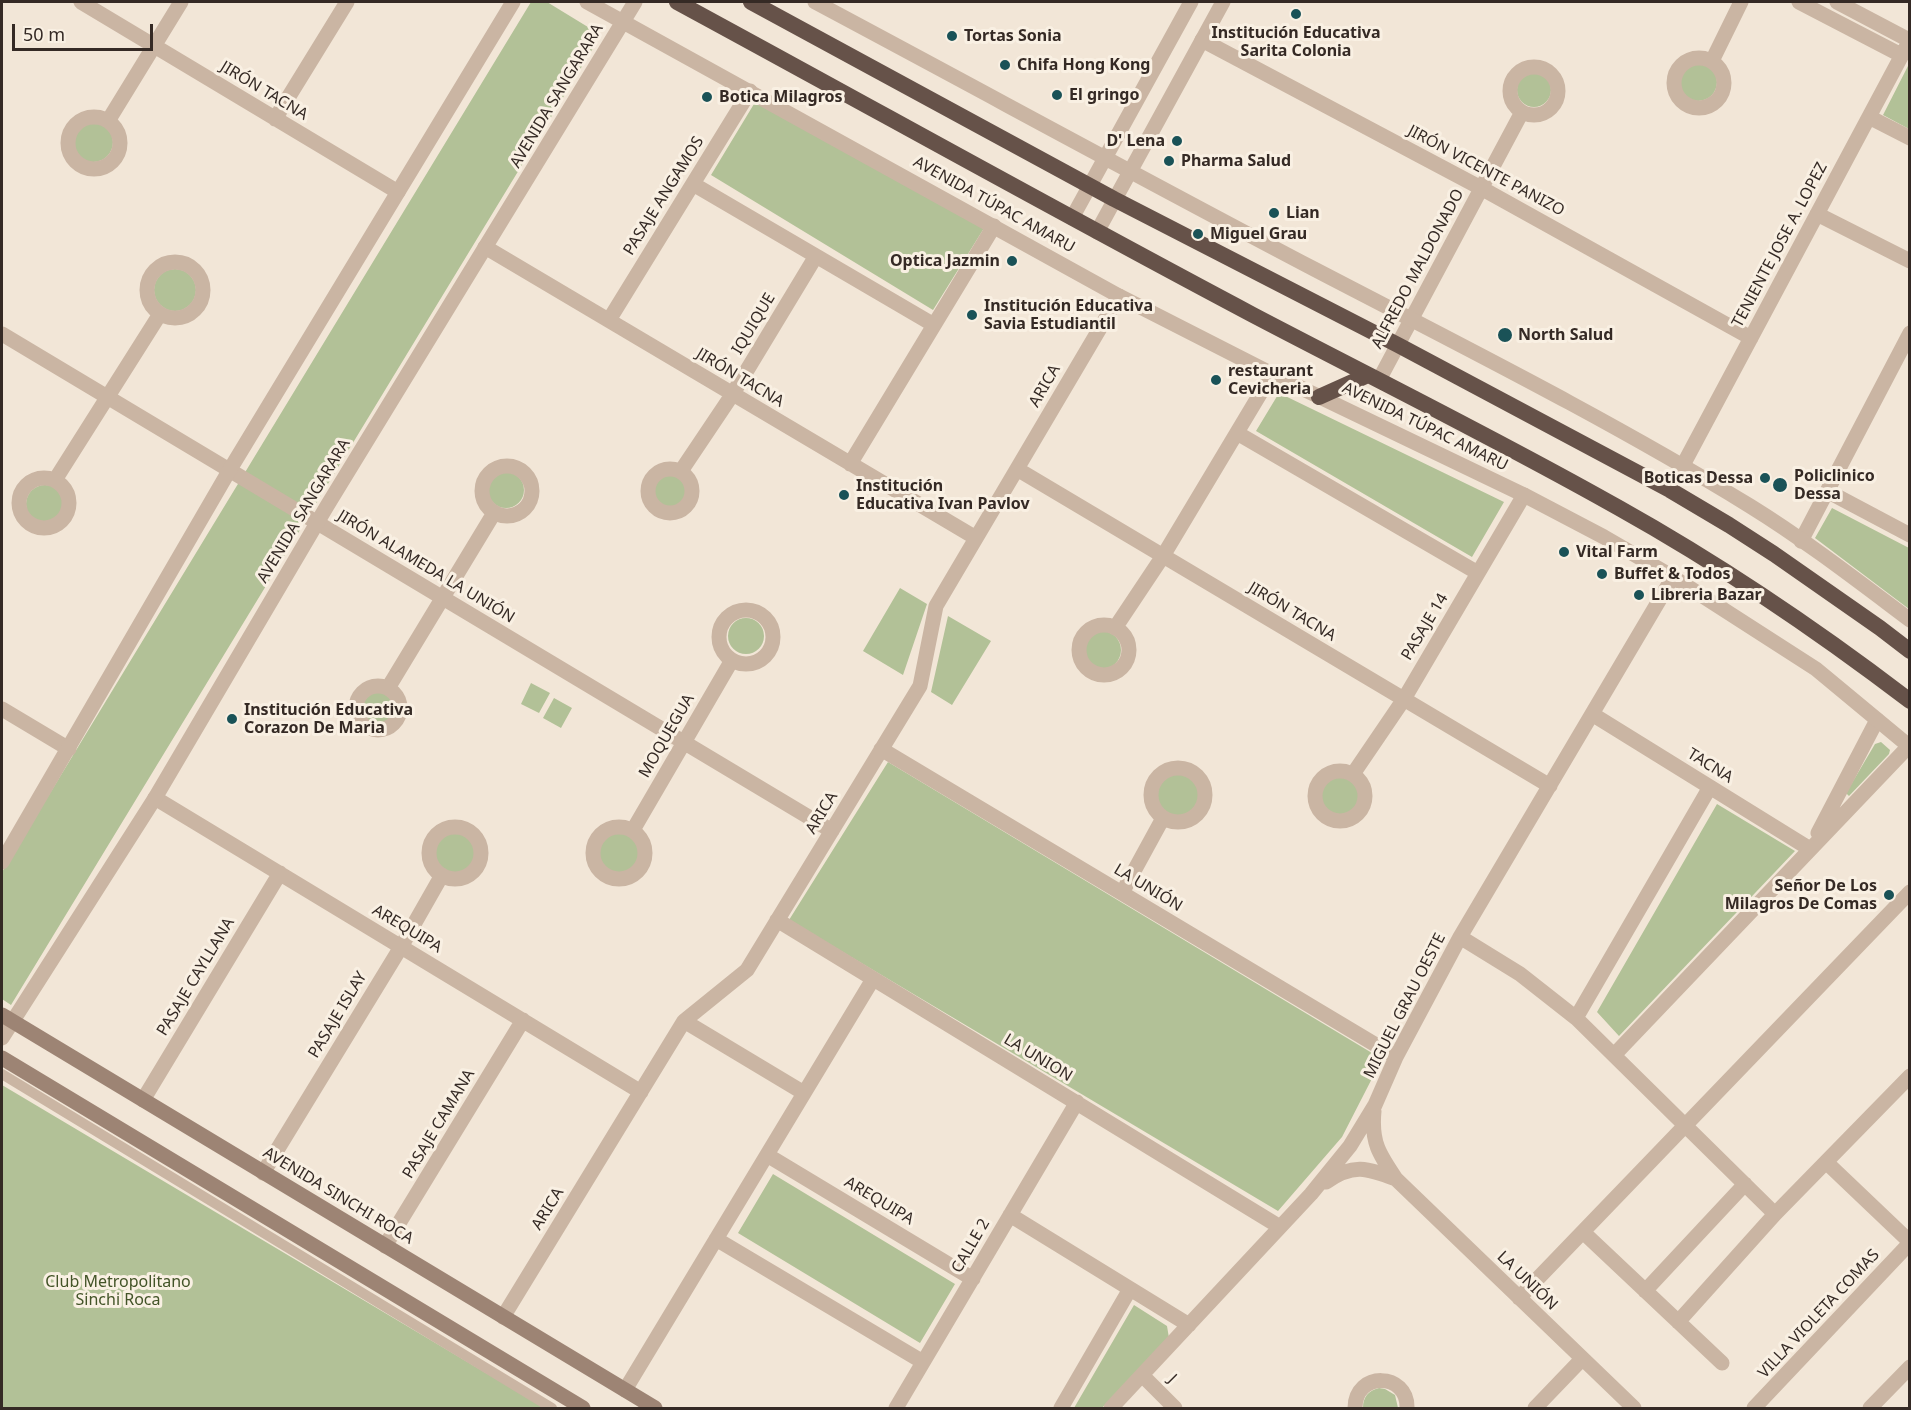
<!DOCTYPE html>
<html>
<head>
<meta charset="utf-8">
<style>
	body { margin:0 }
	#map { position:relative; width:1911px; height:1410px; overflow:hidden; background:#f2e6d7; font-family:"Noto Sans",sans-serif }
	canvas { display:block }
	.frame { position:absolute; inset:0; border:3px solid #352a25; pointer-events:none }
	.scale { position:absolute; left:12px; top:24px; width:141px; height:27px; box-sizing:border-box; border:3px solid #352a25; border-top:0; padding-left:8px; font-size:18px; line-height:21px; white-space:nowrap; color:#352a25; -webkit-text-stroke:4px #f9f0e3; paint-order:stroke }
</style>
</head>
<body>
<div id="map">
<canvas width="1911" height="1410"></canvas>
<div class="frame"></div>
<div class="scale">50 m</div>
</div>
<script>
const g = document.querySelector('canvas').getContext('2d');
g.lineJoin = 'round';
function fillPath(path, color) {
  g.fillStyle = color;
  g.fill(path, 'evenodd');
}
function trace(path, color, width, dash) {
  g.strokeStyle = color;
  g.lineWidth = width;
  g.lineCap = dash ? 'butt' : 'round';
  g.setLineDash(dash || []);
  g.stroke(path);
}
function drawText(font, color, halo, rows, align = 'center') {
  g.font = font + ' "Noto Sans",sans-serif';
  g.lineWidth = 6;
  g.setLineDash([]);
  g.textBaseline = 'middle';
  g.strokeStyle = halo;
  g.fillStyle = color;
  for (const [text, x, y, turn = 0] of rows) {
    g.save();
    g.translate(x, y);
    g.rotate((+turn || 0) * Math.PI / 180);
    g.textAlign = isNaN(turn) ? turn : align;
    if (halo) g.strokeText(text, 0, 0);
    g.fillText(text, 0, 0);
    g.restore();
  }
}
const green = new Path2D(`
	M531,2h16l54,33 -590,970 -9,-6v-127z
	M1679 82a19 19 0 1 1 38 0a19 19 0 1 1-38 0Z
	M1909,64l1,65h-1l-26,-14z
	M1517 90a17 17 0 1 1 34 0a17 17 0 1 1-34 0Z
	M757,99l229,126 -53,85 -222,-135z
	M73 142a20 20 0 1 1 40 0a20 20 0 1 1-40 0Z
	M154 290a21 21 0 1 1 42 0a21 21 0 1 1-42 0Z
	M1279,393l225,109 -32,55 -216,-126z
	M488 490a18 18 0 1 1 36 0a18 18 0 1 1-36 0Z
	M653 491a17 17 0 1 1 34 0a17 17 0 1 1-34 0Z
	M26 504a19 19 0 1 1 38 0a19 19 0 1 1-38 0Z
	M1832,508l77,40v61l-94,-71z
	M900,588l27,16 -24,71 -40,-24z
	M948,616l43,25 -39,64 -21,-13z
	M728 636a18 18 0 1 1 36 0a18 18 0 1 1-36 0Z
	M1083 650a19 19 0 1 1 38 0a19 19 0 1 1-38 0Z
	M531,683l19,10 -11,20 -18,-9z
	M360 708a18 18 0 1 1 36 0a18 18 0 1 1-36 0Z
	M554,698l18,10 -11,20 -18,-10z
	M1881,742l9,8 -1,4 -40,42 -3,-3 29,-49z
	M888,762l494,297 -40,78 -64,74 -489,-291z
	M1156 795a22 22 0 1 1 44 0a22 22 0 1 1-44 0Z
	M1320 796a21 21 0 1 1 42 0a21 21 0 1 1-42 0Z
	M1717,804l78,47 -176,185 -22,-24z
	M435 853a20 20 0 1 1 40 0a20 20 0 1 1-40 0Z
	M599 853a20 20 0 1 1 40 0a20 20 0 1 1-40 0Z
	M2,1085l526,313 18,10h-544z
	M773,1174l182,110 -35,59 -182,-110z
	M1134,1305l33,21 2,12 -67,70h-28z
	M1379,1388l6,1 10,6 3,13h-35c0,-11 5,-17 16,-20z`);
const service = new Path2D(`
	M2,1074l550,334`);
const minor = new Path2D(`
	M81,2l317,190
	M1799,2l102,53
	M1837,2l72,38
	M1202,40l279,148 270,150
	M1674 83a25 25 0 1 1 50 0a25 25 0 1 1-50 0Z
	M1712,61l29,-59
	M1510 91a24 24 0 1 1 48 0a24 24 0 1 1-48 0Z
	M1869,117l41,21
	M68 143a26 26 0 1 1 52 0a26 26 0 1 1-52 0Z
	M275,119l72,-117
	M108,121l73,-119
	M693,184l241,141
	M1817,214l93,47
	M485,247l491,291
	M147 290a28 28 0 1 1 56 0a28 28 0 1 1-56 0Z
	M609,320l141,-229
	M2,334l830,497
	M1379,380l143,-268
	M1237,433l241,140
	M850,464l144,-238
	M482 491a25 25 0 1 1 50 0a25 25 0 1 1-50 0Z
	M1682,467l228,-427
	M648 491a22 22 0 1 1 44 0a22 22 0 1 1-44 0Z
	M1017,469l533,317
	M681,471l51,-76 84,-139
	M19 503a25 25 0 1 1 50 0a25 25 0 1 1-50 0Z
	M55,480l105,-166
	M1827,491l83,44
	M1801,541l109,-208
	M719 637a27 27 0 1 1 54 0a27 27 0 1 1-54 0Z
	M1079 650a25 25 0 1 1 50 0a25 25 0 1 1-50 0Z
	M1115,628l48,-72 109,-182
	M356 708a22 22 0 1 1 44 0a22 22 0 1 1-44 0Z
	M388,688l106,-175
	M2,709l67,40
	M1592,714l218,135
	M881,749l515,308
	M1151 795a27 27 0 1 1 54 0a27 27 0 1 1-54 0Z
	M1315 796a25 25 0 1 1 50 0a25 25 0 1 1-50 0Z
	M1353,774l51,-75 120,-204
	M155,798l486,294
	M593 853a26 26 0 1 1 52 0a26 26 0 1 1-52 0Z
	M429 853a26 26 0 1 1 52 0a26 26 0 1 1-52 0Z
	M633,830l99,-170
	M1818,833l59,-113
	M1122,893l41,-75
	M777,920l503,307
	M1460,937l60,37 56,44 199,196
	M1576,1018l134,-231
	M684,1021l120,72
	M1615,1054l294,-308
	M143,1100l137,-227
	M1374,1111c-3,31 5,43 22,68l238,229
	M767,1155l206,124
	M1826,1162l84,80
	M263,1173l138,-226 41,-72
	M1326,1182c27,-19 41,-14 70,-3
	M1010,1215l179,110
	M1583,1232l139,131
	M716,1239l207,123
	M385,1246l138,-226
	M1645,1291l100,-107
	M1519,1298l391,-406
	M503,1317l181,-296 63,-51 173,-284 16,-80 183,-310
	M1678,1322l97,-108 135,-138
	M1142,1375l33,33
	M625,1390l248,-411
	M896,1408l181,-306
	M1061,1408l69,-119
	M1111,1408l200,-214 39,-48 25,-41 21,-48 64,-120 213,-360
	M1355,1408c0,-37 53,-36 52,0
	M1535,1408l47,-49
	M1754,1408l156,-165
	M1870,1408l40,-41`);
const tertiary = new Path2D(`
	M587,2l532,294 153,78 252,121 80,42 69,40 143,92 94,78
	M815,2c167,89 333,180 501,268 146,76 294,150 434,236 55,34 108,75 160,114
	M1072,218l119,-216
	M1097,232l126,-230
	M2,862l227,-391 284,-469
	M2,1038l153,-240 172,-292 308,-504`);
const secondary = new Path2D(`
	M2,1015l653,393
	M2,1058l581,350`);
const trunk = new Path2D(`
	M677,2c192,104 383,211 576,313 122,64 246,125 366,193 102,57 198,122 291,193
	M751,2l363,197 284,146 272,145 59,35 45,29 106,74 30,23
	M1319,397l49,-22`);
const markers = [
	[1296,14,6,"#1a5257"],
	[952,36,6,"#1a5257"],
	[1005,65,6,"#1a5257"],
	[1057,95,6,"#1a5257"],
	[707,97,6,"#1a5257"],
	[1177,141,6,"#1a5257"],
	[1169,161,6,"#1a5257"],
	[1274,213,6,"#1a5257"],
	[1198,234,6,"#1a5257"],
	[1012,261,6,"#1a5257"],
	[972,315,6,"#1a5257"],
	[1505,335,8,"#1a5257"],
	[1216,380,6,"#1a5257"],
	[1765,478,6,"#1a5257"],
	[1780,485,8,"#1a5257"],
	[844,495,6,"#1a5257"],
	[1564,552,6,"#1a5257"],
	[1602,574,6,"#1a5257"],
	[1639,595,6,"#1a5257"],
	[232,719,6,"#1a5257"],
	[1889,895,6,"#1a5257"]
];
const poiNames = [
	["Institución Educativa",1296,33,"center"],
	["Sarita Colonia",1296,51,"center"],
	["Tortas Sonia",964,36],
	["Chifa Hong Kong",1017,65],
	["El gringo",1069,95],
	["Botica Milagros",719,97],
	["D' Lena",1165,141,"right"],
	["Pharma Salud",1181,161],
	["Lian",1286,213],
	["Miguel Grau",1210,234],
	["Optica Jazmin",1000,261,"right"],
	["Institución Educativa",984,306],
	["Savia Estudiantil",984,324],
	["North Salud",1518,335],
	["restaurant",1228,371],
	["Cevicheria",1228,389],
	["Policlinico",1794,476],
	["Dessa",1794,494],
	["Boticas Dessa",1753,478,"right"],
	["Institución",856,486],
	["Educativa Ivan Pavlov",856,504],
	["Vital Farm",1576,552],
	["Buffet & Todos",1614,574],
	["Libreria Bazar",1651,595],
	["Institución Educativa",244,710],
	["Corazon De Maria",244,728],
	["Señor De Los",1877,886,"right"],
	["Milagros De Comas",1877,904,"right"]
];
const streetNames = [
	["JIRÓN TACNA",264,91,31],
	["AVENIDA SANGARARA",557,96,-59],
	["JIRÓN VICENTE PANIZO",1486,171,28],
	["PASAJE ANGAMOS",664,196,-58],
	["AVENIDA TÚPAC AMARU",994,205,29],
	["TENIENTE JOSE A. LOPEZ",1780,245,-62],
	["ALFREDO MALDONADO",1418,269,-62],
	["IQUIQUE",754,324,-59],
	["JIRÓN TACNA",740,378,31],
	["ARICA",1045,386,-60],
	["AVENIDA TÚPAC AMARU",1425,427,26],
	["AVENIDA SANGARARA",304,511,-59],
	["JIRÓN ALAMEDA LA UNIÓN",426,567,31],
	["JIRÓN TACNA",1292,612,31],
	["PASAJE 14",1425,627,-59],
	["MOQUEGUA",667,736,-60],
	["TACNA",1710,766,32],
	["ARICA",822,813,-59],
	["LA UNIÓN",1148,888,31],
	["AREQUIPA",407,929,31],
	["PASAJE CAYLLANA",196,977,-59],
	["MIGUEL GRAU OESTE",1405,1006,-63],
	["PASAJE ISLAY",338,1015,-59],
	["LA UNION",1038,1058,31],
	["PASAJE CAMANA",439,1124,-59],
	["AVENIDA SINCHI ROCA",338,1196,31],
	["AREQUIPA",879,1201,31],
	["ARICA",548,1209,-58],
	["CALLE 2",971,1246,-60],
	["LA UNIÓN",1527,1281,44],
	["VILLA VIOLETA COMAS",1819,1314,-47],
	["J",1172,1379,45]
];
const parkNames = [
	["Club Metropolitano",118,1282],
	["Sinchi Roca",118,1300]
];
fillPath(green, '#b2c197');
trace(service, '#cab5a3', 10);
trace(minor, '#cab5a3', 15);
trace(tertiary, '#cab5a3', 15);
trace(secondary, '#9d8474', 15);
trace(trunk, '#665249', 16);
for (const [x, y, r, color] of markers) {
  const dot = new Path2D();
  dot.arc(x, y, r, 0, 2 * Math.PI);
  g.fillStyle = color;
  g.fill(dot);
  trace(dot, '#f9f0e3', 2);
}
drawText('bold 16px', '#352a25', '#f9f0e3', poiNames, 'left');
drawText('16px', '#352a25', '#f9f0e3', streetNames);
drawText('16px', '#435428', '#f9f0e3', parkNames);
</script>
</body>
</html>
